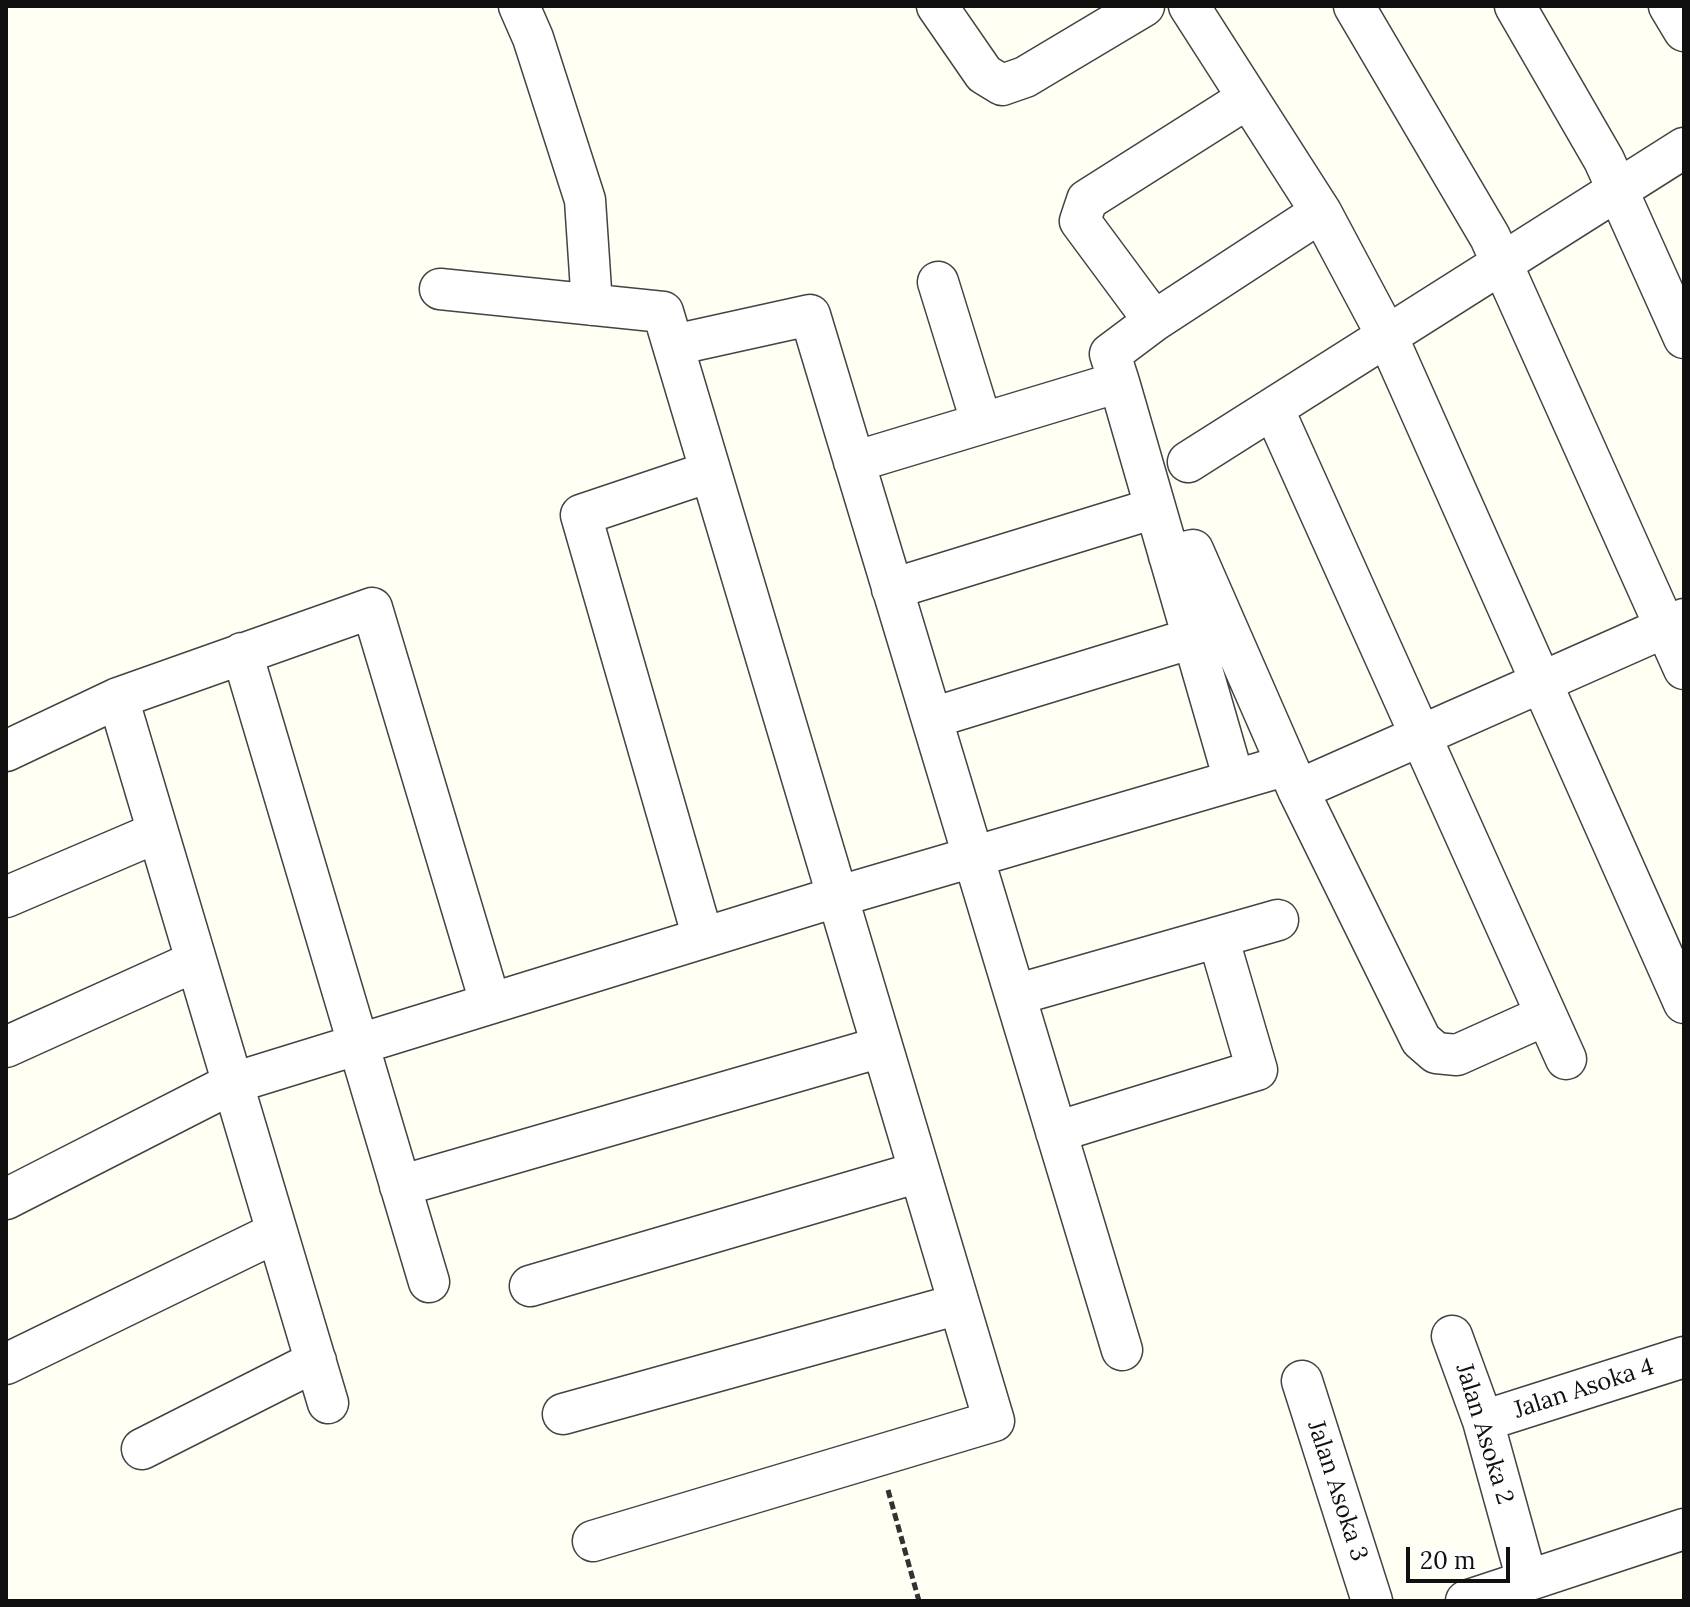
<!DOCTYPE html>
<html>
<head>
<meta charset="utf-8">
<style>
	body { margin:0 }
	#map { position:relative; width:1690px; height:1607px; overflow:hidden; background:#fffff3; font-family:Lora,serif }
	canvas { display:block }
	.frame { position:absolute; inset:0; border:8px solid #101010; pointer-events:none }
	.scale { position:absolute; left:1406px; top:1547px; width:104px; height:36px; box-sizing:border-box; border:4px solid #101010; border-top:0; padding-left:10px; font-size:24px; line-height:28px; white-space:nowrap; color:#101010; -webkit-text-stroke:6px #fff; paint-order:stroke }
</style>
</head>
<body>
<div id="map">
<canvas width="1690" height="1607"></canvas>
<div class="frame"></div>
<div class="scale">20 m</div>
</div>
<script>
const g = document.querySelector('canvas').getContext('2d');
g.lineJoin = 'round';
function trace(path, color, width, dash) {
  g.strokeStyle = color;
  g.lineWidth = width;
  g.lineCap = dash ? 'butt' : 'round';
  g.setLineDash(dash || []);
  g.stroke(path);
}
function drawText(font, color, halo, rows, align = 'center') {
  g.font = font + ' Lora,serif';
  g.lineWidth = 8;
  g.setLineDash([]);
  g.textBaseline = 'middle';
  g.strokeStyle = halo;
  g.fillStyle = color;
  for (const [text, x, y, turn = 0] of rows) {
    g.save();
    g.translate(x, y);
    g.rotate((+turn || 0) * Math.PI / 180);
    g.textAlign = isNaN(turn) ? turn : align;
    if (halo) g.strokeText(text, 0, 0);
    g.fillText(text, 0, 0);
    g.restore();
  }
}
const path = new Path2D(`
	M888,1490l31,111`);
const minor = new Path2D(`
	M519,6l14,32 52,162 7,105
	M937,6l47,68 18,11 23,-8 119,-71
	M1189,6l132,206 66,124 297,667
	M1354,6l136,231 194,432
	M1515,6l89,154 80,178
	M1669,6l15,25
	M1248,98l-161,102 -7,21 74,100 167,-109
	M938,282l43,139
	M440,289l223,23 331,1109 -401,120
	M674,345l136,-30 312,1035
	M1119,382l115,398
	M1273,408l293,651
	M854,462l265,-80 -9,-28 44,-33
	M1188,462l496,-314
	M1169,556l24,-6 105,240 123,250 15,13 21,2 89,-40
	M892,589l263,-81
	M242,653l187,629
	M118,698l210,705
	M932,718l261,-80
	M6,751l112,-53 254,-90 118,394
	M1298,790l386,-171
	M6,897l152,-65
	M703,938l-122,-423 128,-43
	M1015,995l263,-75
	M6,1047l190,-86
	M1056,1132l201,-62 -39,-133
	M400,1186l481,-139
	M6,1199l227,-116 603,-186 451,-132
	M530,1286l389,-114
	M1452,1336l31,85 44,159
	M6,1364l271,-132
	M1302,1381l70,220
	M563,1414l396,-110
	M1483,1421l201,-64
	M142,1449l174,-88
	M1466,1601l218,-72`);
const streetNames = [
	["Jalan Asoka 4",1584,1389,-18],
	["Jalan Asoka 2",1484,1434,73],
	["Jalan Asoka 3",1337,1491,72]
];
trace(minor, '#434343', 43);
trace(path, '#323232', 5, [8, 4]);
trace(minor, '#fff', 40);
drawText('24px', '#101010', '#fff', streetNames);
</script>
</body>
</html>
